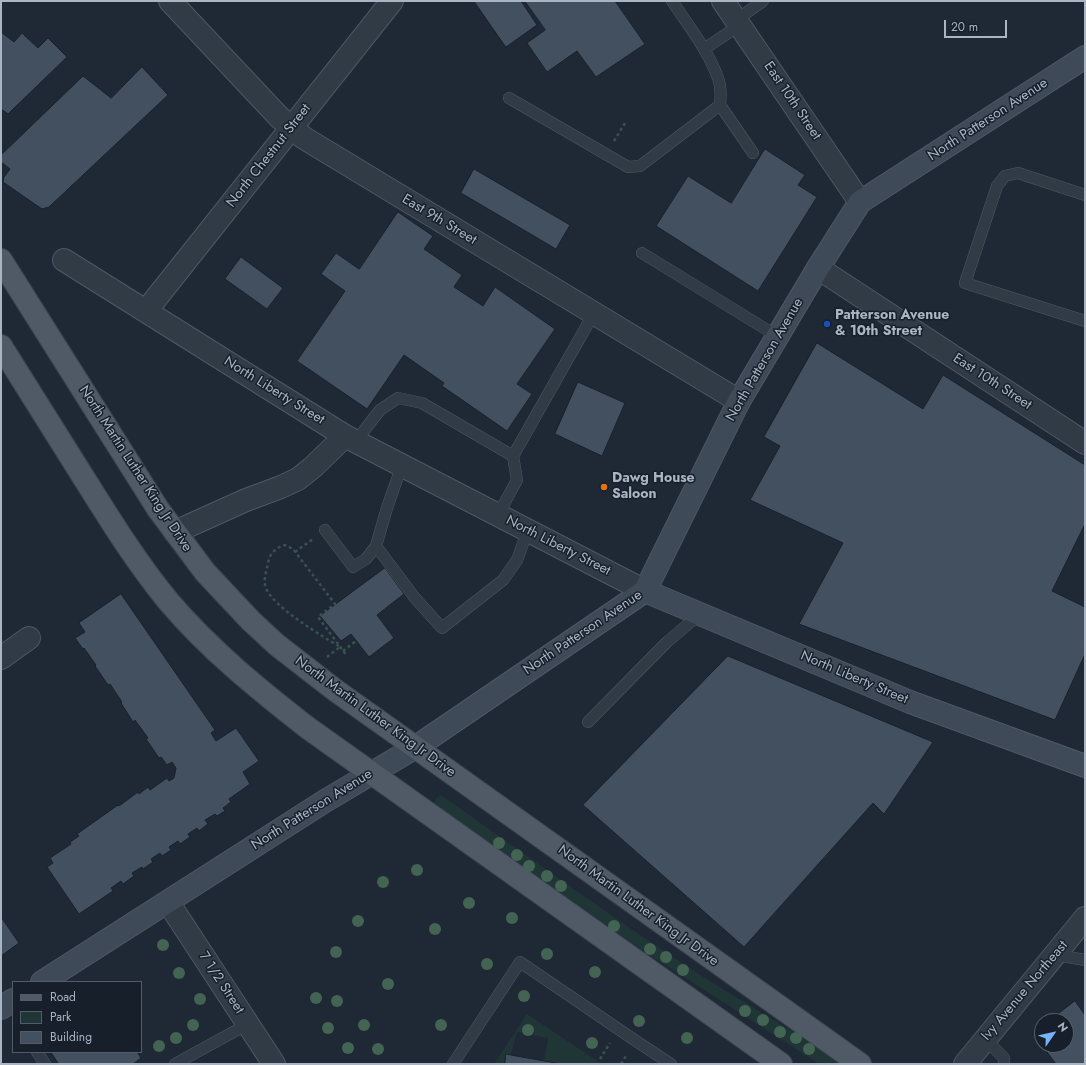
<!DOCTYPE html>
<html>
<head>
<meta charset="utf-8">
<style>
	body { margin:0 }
	#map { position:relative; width:1086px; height:1065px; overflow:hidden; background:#1e2935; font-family:Jost,sans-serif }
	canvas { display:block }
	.frame { position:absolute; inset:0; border:2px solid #aab5c4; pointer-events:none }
	.legend { position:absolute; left:12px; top:981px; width:130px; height:72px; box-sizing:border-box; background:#17202a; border:1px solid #525c68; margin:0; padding:5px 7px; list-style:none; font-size:12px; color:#aab5c4 }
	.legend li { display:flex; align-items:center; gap:8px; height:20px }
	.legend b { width:20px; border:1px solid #525c68 }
	.north { position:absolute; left:1034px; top:1013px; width:40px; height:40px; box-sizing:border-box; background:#17202a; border:1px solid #525c68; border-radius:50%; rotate:56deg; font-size:11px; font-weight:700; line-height:16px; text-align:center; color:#aab5c4 }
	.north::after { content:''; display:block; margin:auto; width:14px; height:18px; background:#77b2fc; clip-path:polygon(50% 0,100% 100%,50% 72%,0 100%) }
	.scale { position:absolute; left:944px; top:20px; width:63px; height:18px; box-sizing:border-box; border:2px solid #aab5c4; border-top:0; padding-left:5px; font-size:12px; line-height:14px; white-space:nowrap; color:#aab5c4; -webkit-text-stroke:3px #17202a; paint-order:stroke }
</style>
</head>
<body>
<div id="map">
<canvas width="1086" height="1065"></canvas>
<div class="frame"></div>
<ul class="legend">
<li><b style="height:5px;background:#4f5a66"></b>Road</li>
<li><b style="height:11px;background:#203536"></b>Park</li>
<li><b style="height:11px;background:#435060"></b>Building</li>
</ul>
<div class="north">N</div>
<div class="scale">20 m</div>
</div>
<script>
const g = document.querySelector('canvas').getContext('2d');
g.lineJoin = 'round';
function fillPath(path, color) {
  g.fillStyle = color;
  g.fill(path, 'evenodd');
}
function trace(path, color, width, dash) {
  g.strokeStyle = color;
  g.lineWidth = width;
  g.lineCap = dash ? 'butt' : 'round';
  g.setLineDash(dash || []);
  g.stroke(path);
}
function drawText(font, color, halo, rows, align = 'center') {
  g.font = font + ' Jost,sans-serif';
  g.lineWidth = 3;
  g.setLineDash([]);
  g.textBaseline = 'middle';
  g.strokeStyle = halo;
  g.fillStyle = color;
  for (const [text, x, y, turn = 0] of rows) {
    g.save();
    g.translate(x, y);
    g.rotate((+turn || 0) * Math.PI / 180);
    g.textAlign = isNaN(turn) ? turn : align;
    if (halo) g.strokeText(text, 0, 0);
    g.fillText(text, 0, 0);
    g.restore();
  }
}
const green = new Path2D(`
	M441,795c81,57 162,116 244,170 51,34 106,62 154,99h-20l-177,-114 -207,-146 1,-6z
	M527,1014l75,50h-41l-17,-3 4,-23 -31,-6 -6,23 -5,-1 -1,10h-11z`);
const building = new Path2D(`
	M474,1h47l16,24 -31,22z
	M525,1h90l30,43 -49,33 -19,-26 -30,21 -20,-29 18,-13z
	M1,32l13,10 8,-9 16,15 10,-10 19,19 -59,57 -7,-5z
	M142,67l26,28 -119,112 -7,2 -39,-27 1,-5 6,-8 -9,-7v-7l82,-79 28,22z
	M765,149l40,26 -7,10 19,12 -59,94 -102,-65 32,-50 43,27z
	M474,169l96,56 -14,24 -95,-56z
	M398,212l35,24 -9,13 38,26 -8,12 29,19 12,-19 60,42 -38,55 15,10 -25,37 -65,-45 2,-3 -40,-28 -37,54 -70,-48 48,-70 -24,-17 15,-21 23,16z
	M241,257l42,31 -16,21 -42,-30z
	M817,343l106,66 20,-34 142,90v59l-33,67 33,16v47l-30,66 -256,-96 44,-81 -93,-43 30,-54 -16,-9z
	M578,382l47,21 -23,53 -47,-22z
	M385,568l19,26 -27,21 17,23 -25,19 -18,-23 -10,7 -21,-25z
	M121,594l94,136 -4,3 5,8 20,-13 23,33 -16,11 7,12 -21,15 2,3 -8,6 2,3 -8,5 -2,-2 -10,6 3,4 -9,7 -2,-3 -9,6 2,3 -10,7 -2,-3 -9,6 2,3 -9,6 -2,-3 -9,6 2,3 -10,7 -1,-2 -10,6 2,3 -11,8 -2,-3 -10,7 2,3 -34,23 -32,-47 6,-4 -3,-5 21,-14 -1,-2 9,-6 -2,-2 41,-29 1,1 19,-14 1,2 9,-7 2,3 17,-12 2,3 5,-3 2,-10 -4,-6 -5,3 -6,-8 -2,1 -13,-19 2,-1 -13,-18 -2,2 -12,-19 1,-1 -12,-18 -2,1 -13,-19 1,-1 -12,-17 -1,1 -8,-11 10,-6 -6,-9z
	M728,656l205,86 -49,72 -11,-11 -129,144 -161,-142z
	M1,917l18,26 -18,13z
	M1075,1001l10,14v49h-29l-23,-31 9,-6v18h24v-24h-17z
	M51,1052h86l4,6 -8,6h-74z
	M506,1054l5,1 50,9h-56z`);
const path = new Path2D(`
	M614,141l11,-18
	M295,552l18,-13
	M343,651l13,-10
	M327,657l13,-10c-18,-11 -67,-40 -74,-59 -3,-7 0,-16 2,-24 1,-10 7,-16 17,-19l8,4 42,55 -17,13 29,39
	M600,1059l10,-16
	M621,1064l6,-10`);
const lane = new Path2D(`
	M736,20l27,-19
	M704,49l36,-24
	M509,98l119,69 12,-1 80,-61c1,-9 1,-19 -2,-27 -10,-28 -30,-53 -46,-77
	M720,105l33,48
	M1085,195l-67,-22 -13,3 -8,10 -32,97 120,38
	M642,253l135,83
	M356,441l24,-31 18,-12 24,5 91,53 4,24 -19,35
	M513,456l81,-143
	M325,530l28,37 13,-8 10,-13 11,-38 15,-43
	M376,546l39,52 27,30 61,-48 14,-20 11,-30
	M588,722l79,-80 33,-28
	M1056,955l29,5
	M985,1039l19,19v6
	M37,1052l8,12
	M175,1064l73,-40
	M453,1064l67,-102 116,79 35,23`);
const street = new Path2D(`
	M170,1l109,116 25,21 435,263
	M723,1l137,201
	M64,260l281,176 300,155
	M818,268l267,175
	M146,311l246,-310
	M175,532l71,-32 35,-13 17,-8 15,-12 32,-31
	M1,658l28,-20
	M168,902l106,162
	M965,1064l120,-146`);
const secondary = new Path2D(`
	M645,591l265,111 175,64
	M42,982l283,-181 91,-54 229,-156 94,-190 79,-133 42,-66 225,-145
	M1,1008l12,-8`);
const primary = new Path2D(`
	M1,260l157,249 47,63 46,49 26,24 58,45 525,374
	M1,346c27,43 54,86 81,129 27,43 54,87 87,127 41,48 89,87 139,126l473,336`);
const trees = [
	[499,843],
	[517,855],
	[529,866],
	[417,870],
	[547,876],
	[383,882],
	[561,886],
	[469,903],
	[512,918],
	[358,921],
	[614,926],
	[435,929],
	[163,945],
	[650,949],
	[336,952],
	[547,954],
	[666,957],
	[487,964],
	[683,970],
	[595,972],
	[179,973],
	[388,984],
	[524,996],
	[316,998],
	[200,999],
	[337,1001],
	[745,1011],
	[763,1020],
	[639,1021],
	[193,1025],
	[364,1025],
	[441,1025],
	[328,1028],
	[528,1030],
	[780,1032],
	[176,1038],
	[687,1038],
	[796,1038],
	[592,1043],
	[159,1046],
	[348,1048],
	[378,1049],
	[809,1049]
];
const markers = [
	[827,324,4,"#1a4fb4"],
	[604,487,4,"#e8710a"]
];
const streetNames = [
	["East 10th Street",792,101,56],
	["North Patterson Avenue",988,120,-33],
	["North Chestnut Street",269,156,-52],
	["East 9th Street",439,220,31],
	["North Patterson Avenue",765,360,-60],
	["East 10th Street",992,382,33],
	["North Liberty Street",274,391,32],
	["North Martin Luther King Jr Drive",135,469,57],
	["North Liberty Street",558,546,27],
	["North Patterson Avenue",583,633,-34],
	["North Liberty Street",854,678,23],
	["North Martin Luther King Jr Drive",375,717,36],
	["North Patterson Avenue",312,810,-32],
	["North Martin Luther King Jr Drive",638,906,36],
	["7 1/2 Street",221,983,57],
	["Ivy Avenue Northeast",1025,991,-50]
];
const poiNames = [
	["Patterson Avenue",835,316],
	["& 10th Street",835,332],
	["Dawg House",612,479],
	["Saloon",612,495]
];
fillPath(green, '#203536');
fillPath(building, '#435060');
trace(building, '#19222c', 1);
trace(lane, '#4e5864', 12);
trace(street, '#4e5864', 24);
trace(secondary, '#4e5864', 24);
trace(primary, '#3a444f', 24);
trace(path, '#3a5151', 2.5, [3, 3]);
trace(lane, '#313b46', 11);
trace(street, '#313b46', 22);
trace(secondary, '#3f4a59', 22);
trace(primary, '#4f5a66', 22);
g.fillStyle = '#436453';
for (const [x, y] of trees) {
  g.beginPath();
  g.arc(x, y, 6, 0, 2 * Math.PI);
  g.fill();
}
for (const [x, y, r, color] of markers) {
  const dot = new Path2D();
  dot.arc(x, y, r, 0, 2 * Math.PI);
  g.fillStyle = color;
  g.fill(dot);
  trace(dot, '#17202a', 1.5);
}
drawText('14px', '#aab5c4', '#17202a', streetNames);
drawText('bold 14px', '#aab5c4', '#17202a', poiNames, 'left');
</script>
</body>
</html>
